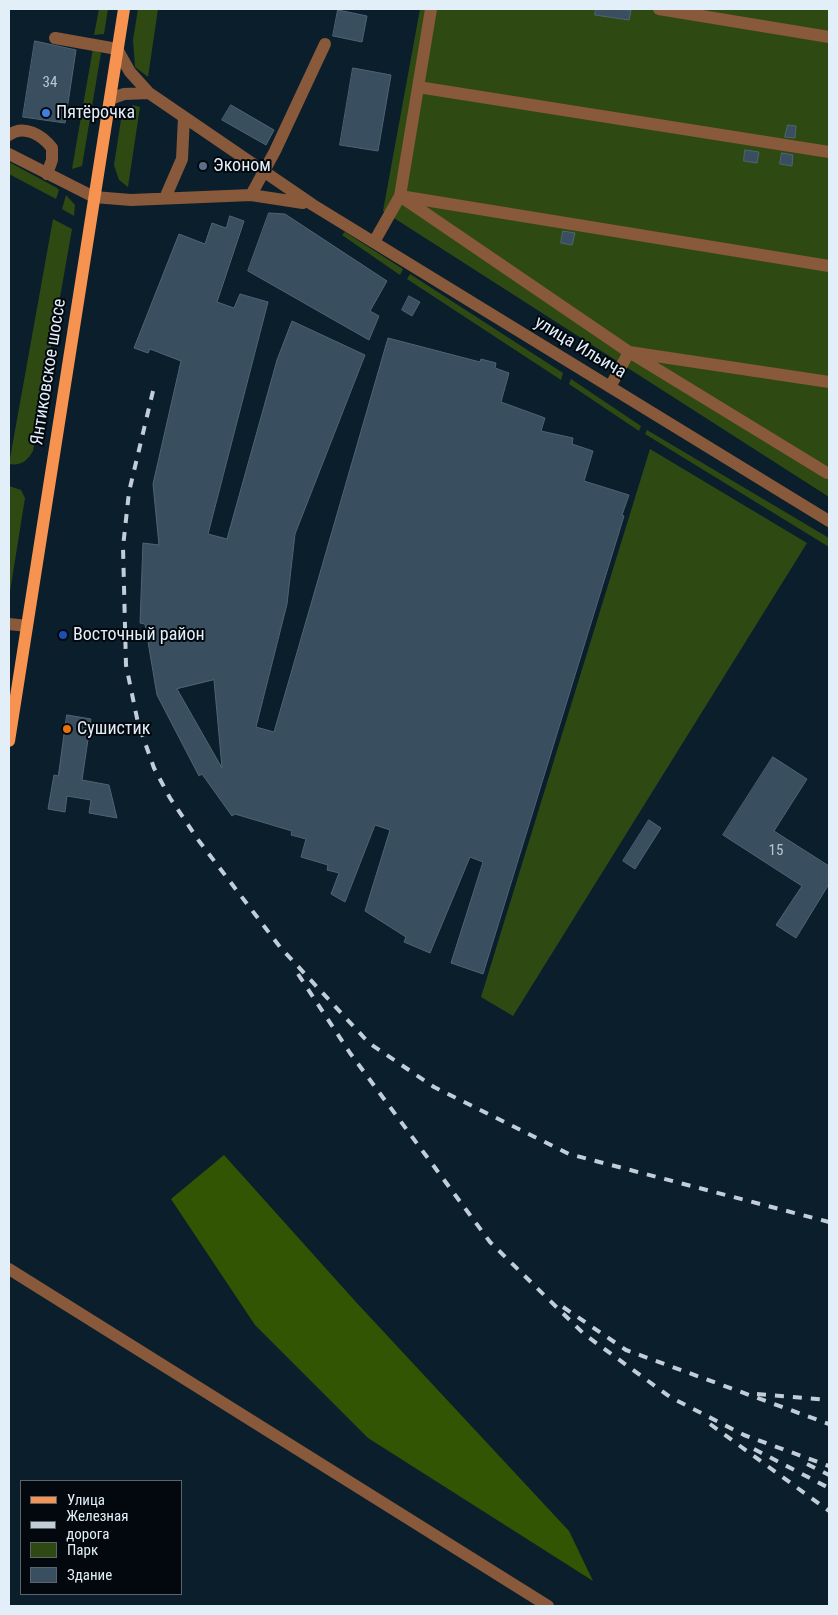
<!DOCTYPE html>
<html>
<head>
<meta charset="utf-8">
<style>
	body { margin:0 }
	#map { position:relative; width:838px; height:1615px; overflow:hidden; background:#0b1e2c; font-family:"Roboto Condensed",sans-serif }
	canvas { display:block }
	.frame { position:absolute; inset:0; border:10px solid #e2eef8; pointer-events:none }
	.legend { position:absolute; left:20px; top:1480px; width:162px; height:115px; box-sizing:border-box; background:#02080d; border:1px solid #5c646b; margin:0; padding:6px 9px; list-style:none; font-size:15px; color:#e2eef8 }
	.legend li { display:flex; align-items:center; gap:10px; height:25px }
	.legend b { width:25px; border:1px solid #5c646b }
</style>
</head>
<body>
<div id="map">
<canvas width="838" height="1615"></canvas>
<div class="frame"></div>
<ul class="legend">
<li><b style="height:6px;background:#f79351"></b>Улица</li>
<li><b style="height:6px;background:#c1ced8"></b>Железная дорога</li>
<li><b style="height:14px;background:#2e4a12"></b>Парк</li>
<li><b style="height:14px;background:#394e5e"></b>Здание</li>
</ul>
</div>
<script>
const g = document.querySelector('canvas').getContext('2d');
g.lineJoin = 'round';
function fillPath(path, color) {
  g.fillStyle = color;
  g.fill(path, 'evenodd');
}
function trace(path, color, width, dash) {
  g.strokeStyle = color;
  g.lineWidth = width;
  g.lineCap = dash ? 'butt' : 'round';
  g.setLineDash(dash || []);
  g.stroke(path);
}
function drawText(font, color, halo, rows, align = 'center') {
  g.font = font + ' "Roboto Condensed",sans-serif';
  g.lineWidth = 4;
  g.setLineDash([]);
  g.textBaseline = 'middle';
  g.strokeStyle = halo;
  g.fillStyle = color;
  for (const [text, x, y, turn = 0] of rows) {
    g.save();
    g.translate(x, y);
    g.rotate((+turn || 0) * Math.PI / 180);
    g.textAlign = isNaN(turn) ? turn : align;
    if (halo) g.strokeText(text, 0, 0);
    g.fillText(text, 0, 0);
    g.restore();
  }
}
const green = new Path2D(`
	M99,9h9l-4,25 -10,1z
	M138,9h20l-10,68 -13,-10 -2,-27z
	M420,9h409v488l-446,-286z
	M93,48l8,5 -19,113 -10,3z
	M133,105l7,2 -12,80 -9,-7 -5,-15 8,-52z
	M9,162l48,26 2,2 -3,9 -47,-25z
	M66,195l9,10 -1,11 -12,-7z
	M53,219l19,10 -39,222c-6,10 -12,15 -24,13z
	M345,232l58,37 -3,6 -58,-40z
	M410,274l153,99 -2,7 -154,-101z
	M571,379l70,47 -2,5 -70,-47z
	M647,430l182,108v9l-184,-113z
	M650,449l157,94 -294,473 -32,-19z
	M9,486l12,4 4,8 -16,100z`);
const forest = new Path2D(`
	M224,1155l131,146 214,230 24,50 -225,-143 -113,-113 -84,-126z`);
const building = new Path2D(`
	M596,9l35,1 -2,10 -34,-5z
	M338,10l29,6 -5,26 -29,-6z
	M35,41l41,9 -11,73 -42,-6z
	M353,68l38,7 -13,76 -38,-6z
	M231,105l43,25 -8,15 -44,-25z
	M788,125l8,1 -1,12 -10,-1z
	M745,150l14,2 -2,11 -13,-2z
	M782,153l11,2 -1,11 -12,-2z
	M269,213l16,1 102,67 -17,30 9,5 -10,24 -121,-69z
	M230,216l14,5 -27,81 17,6 6,-14 28,8 -60,232 19,5 50,-179 15,-39 73,34 -70,179 -8,70 -31,123 18,5 114,-394 92,24 1,-3 15,4 -1,5 14,5 -8,29 44,16 -4,13 32,7 -1,6 21,7 -9,30 45,14 -7,20 2,1 -141,458 -32,-11 32,-101 -13,-5 -40,96 -26,-11 2,-5 -41,-26 25,-81 -15,-5 -30,77 -14,-8 8,-21 -12,-3 1,-5 -27,-8 5,-18 -15,-4 1,-4 -57,-17 -3,2 -30,-42 -3,2 -42,-81 -12,-71 -5,-1 3,-80 16,2 -6,-61 28,-123 -31,-12 -2,4 -14,-5 45,-114 26,10 7,-21 14,5zM214,680l8,88 -45,-79z
	M563,231l12,2 -3,12 -11,-2z
	M409,296l11,6 -8,14 -10,-6z
	M67,715l24,4 -9,61 27,5 8,33 -28,-5 2,-13 -24,-4 -2,16 -17,-3 6,-34 4,1z
	M773,757l34,22 -33,52 55,35v18l-33,54 -20,-13 26,-39 -79,-51z
	M649,820l12,8 -26,41 -12,-8z`);
const minor = new Path2D(`
	M659,9l170,28
	M55,38l62,11 13,23 19,21 164,112 516,316
	M418,87l411,65
	M110,99l14,-5 25,-1
	M9,135c15,-11 33,0 43,13v12l-5,14
	M9,154l85,43 37,3 120,-5 52,8
	M251,195l24,-44 50,-107
	M400,196l229,156 198,121
	M400,196l429,70
	M165,198l17,-39 2,-42
	M374,242l26,-46 31,-187
	M610,387l19,-35 200,30
	M9,624l18,2
	M9,1269l539,337`);
const major = new Path2D(`
	M9,741l115,-732`);
const rail = new Path2D(`
	M153,391l-24,101 -6,55 3,118 12,58 16,45 16,30 29,43 81,106 89,96 65,44 135,67 260,68
	M298,974l52,79 140,189 94,92 86,63 74,38 85,31
	M563,1307l63,43 203,74
	M757,1394l72,6
	M710,1424l119,87
	M754,1449l75,39
	M807,1464l22,11`);
const markers = [
	[46,113,5,"#3f7fe0"],
	[203,166,5,"#5c6f8a"],
	[63,635,5,"#1a4fb4"],
	[67,729,5,"#e8710a"]
];
const numberNames = [
	["34",50,83],
	["15",776,851]
];
const poiNames = [
	["Пятёрочка",56,113],
	["Эконом",213,166],
	["Восточный район",73,635],
	["Сушистик",77,729]
];
const streetNames = [
	["улица Ильича",580,348,31],
	["Янтиковское шоссе",49,372,-81]
];
fillPath(green, '#2e4a12');
fillPath(forest, '#315503');
fillPath(building, '#394e5e');
trace(building, '#4e6474', 1);
trace(minor, '#88593a', 12);
trace(major, '#f79351', 12);
trace(rail, '#c1ced8', 4, [9, 9]);
for (const [x, y, r, color] of markers) {
  const dot = new Path2D();
  dot.arc(x, y, r, 0, 2 * Math.PI);
  g.fillStyle = color;
  g.fill(dot);
  trace(dot, '#02080d', 2);
}
drawText('15px', '#b8c6d2', null, numberNames);
drawText('18px', '#e2eef8', '#02080d', poiNames, 'left');
drawText('18px', '#e2eef8', '#02080d', streetNames);
</script>
</body>
</html>
